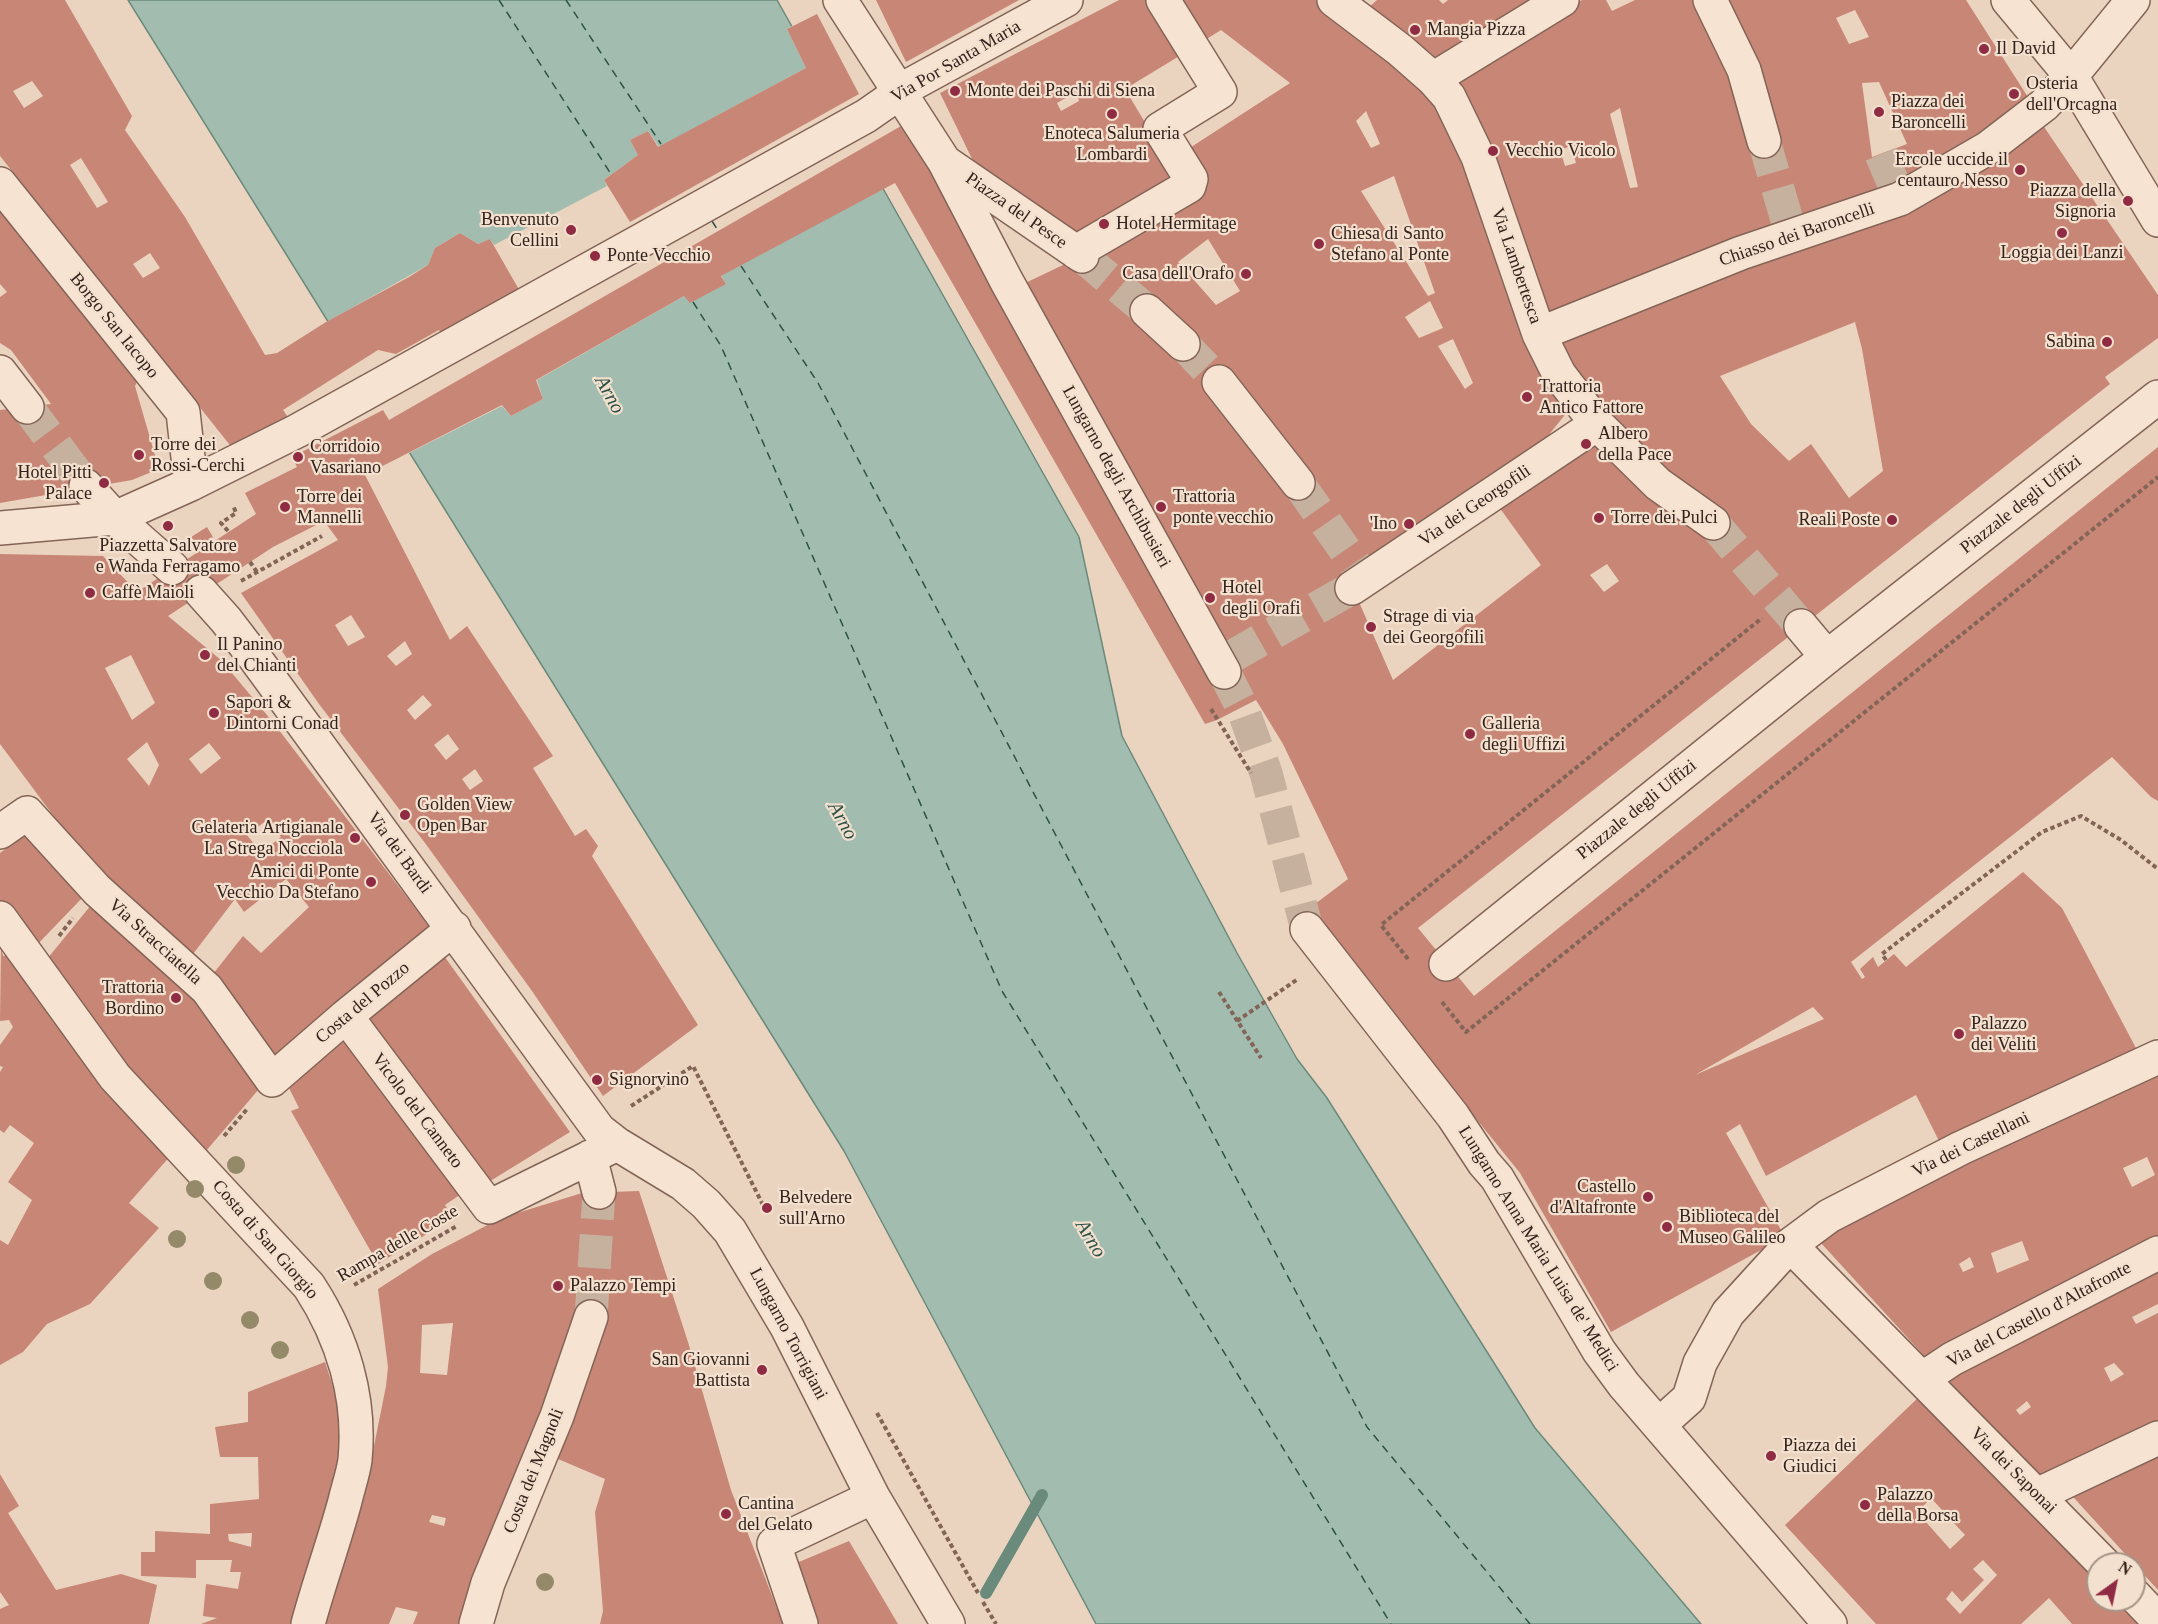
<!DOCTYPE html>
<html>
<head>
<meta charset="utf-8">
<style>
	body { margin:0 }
	#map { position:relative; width:2158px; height:1624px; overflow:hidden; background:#ebd4bf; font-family:Georgia,serif }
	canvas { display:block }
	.north { position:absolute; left:2086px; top:1552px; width:60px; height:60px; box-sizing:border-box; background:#f3e0ce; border:2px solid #a69487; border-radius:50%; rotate:33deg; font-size:16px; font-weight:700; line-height:24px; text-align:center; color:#33221c }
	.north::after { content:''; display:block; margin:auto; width:21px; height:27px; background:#8f2b43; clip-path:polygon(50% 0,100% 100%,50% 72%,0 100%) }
</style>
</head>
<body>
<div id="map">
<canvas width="2158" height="1624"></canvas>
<div class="north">N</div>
</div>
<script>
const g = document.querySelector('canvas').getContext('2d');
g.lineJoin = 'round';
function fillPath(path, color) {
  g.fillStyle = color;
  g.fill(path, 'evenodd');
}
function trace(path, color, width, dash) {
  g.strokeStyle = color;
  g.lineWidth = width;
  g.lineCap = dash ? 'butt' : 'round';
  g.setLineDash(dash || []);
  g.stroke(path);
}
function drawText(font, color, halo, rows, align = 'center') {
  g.font = font + ' Georgia,serif';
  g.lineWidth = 4.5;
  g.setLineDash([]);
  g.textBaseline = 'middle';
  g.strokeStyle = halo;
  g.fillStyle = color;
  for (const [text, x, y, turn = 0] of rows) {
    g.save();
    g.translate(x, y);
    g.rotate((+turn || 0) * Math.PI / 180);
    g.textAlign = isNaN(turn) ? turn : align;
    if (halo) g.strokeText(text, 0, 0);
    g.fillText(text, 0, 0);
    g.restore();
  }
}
const water = new Path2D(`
	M128,0h649l302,537 43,199 115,217 60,106 30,39 208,330 166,196h-605l-252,-473z`);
const pier = new Path2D(`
	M794,25l92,162 -165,88 5,9 -42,12 -147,84 6,19 -32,17 -9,-10 -95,48 -82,-131 103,-58 7,-17 25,-15 18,11 12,-5 4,6 113,-59 -3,-6 34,-25 -8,-15 18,-9 11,16 147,-79 -19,-39z`);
const stream = new Path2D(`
	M986,1593l56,-98`);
const ferry = new Path2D(`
	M499,0l112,174
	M566,0l95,144
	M712,221l7,11
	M659,249l9,13
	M741,266l77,117 549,1044 163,197
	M693,302l28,44 281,645 389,633`);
const building = new Path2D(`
	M0,0h65l67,116 -7,14 60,87 80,138 12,-2 49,-31 83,-45 19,-12 7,-17 25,-15 18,11 12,-5 31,54 -78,43 -4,-6 -43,24 -18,-4 -95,60 7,10 -57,29 -233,-293zM32,81l11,15 -19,12 -11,-17zM81,158l27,44 -11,6 -27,-43zM150,253l10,15 -17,10 -10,-14z
	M876,0h143l-113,62z
	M1119,0h39l28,52 -61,37 58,97 -94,55 -114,-76 -35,-72zM1076,92l3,9 -18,10 -4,-8z
	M1170,0h155l105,86 138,325 -45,56 -164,135 34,78 148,-115 -42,-58 106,-67 9,-10 -67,-94 198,-75 293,-143 120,177v43l-53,39 5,7 -692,544 56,68 684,-549v354l-7,-4 -39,-40 -261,205 11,17 3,-2 -5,-8 13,-12 5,10 16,-13 12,13 117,-95 39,36 75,142 -198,91 -23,-46 -150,81 -26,-52 -14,9 59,104 -174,95 -91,-159 -213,-263 41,-31 -65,-135 -27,-44 -39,20 -12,4 -310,-541 -174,93 5,8 -36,19 -6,-7 -148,84 7,19 -32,17 -9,-11 -137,70 85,165 17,-14 86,130 -20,12 42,68 11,-7 12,17 -6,10 106,169 -95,71 -71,-105 -107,-148 -106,-139 -78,-111 97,-53 -14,-19 -51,26 -105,69 53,44 51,61 160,209 -159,143 -64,-94 34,-43 18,17 48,-46 -23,-28 -42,33 -9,-13 -45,59 -97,-89 -93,-125v-190l103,2 34,36 119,-78 -11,-21 52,-26 -5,-10 91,-47 6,10 519,-298 113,163 84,-40 101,-61 -21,-33 105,-68 -69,-53 -24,15zM1366,111l14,33 -9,4 -15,-27zM1394,176l41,117 -7,3 -67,-105zM1208,239l32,52 -24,14 -38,-43zM1430,301l13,27 -24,10 -14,-21zM1855,322l7,27 21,122 -34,27 -38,-54 -22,17 -38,-37 -31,-48zM1453,339l20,44 -8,6 -27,-43zM1607,564l12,17 -15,11 -14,-17zM351,615l14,22 -17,9 -13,-21zM405,641l7,13 -16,12 -9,-10zM131,655l24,48 -23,17 -27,-52zM423,695l9,10 -17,15 -8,-10zM448,734l11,15 -13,11 -12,-15zM147,742l12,23 -10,21 -22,-27zM209,743l12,15 -20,16 -12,-15zM475,769l8,12 -13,9 -8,-11zM267,820l14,17 -20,16 -14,-18zM1813,1007l11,12 -129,56z
	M1377,0h62l4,4 5,-4h101l-113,69 -70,-59z
	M1582,0h24l6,11 23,-11h331l67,105 -75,54 -413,168 -95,-253zM1855,10l14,27 -20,7 -13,-26zM1879,82l28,62 -35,13 -10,-74zM1620,108l18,79 -8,1 -20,-74zM1571,146l5,17 -11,3 -5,-16z
	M817,14l42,80 -229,128 -26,-42 34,-25 -8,-15 18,-9 10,16 148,-79 -19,-39z
	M0,205l140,171 -5,10 24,83 -27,11 -132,23v-93l51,-6 -40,-54 -11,-7v-46l7,-5 -7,-8z
	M207,527l6,10 -15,10 -7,-10z
	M30,831l54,65 -51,53 -33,-42v-54z
	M96,899l79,84 55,44 35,55 -65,76 -157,-194z
	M1,946l2,10 15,-4 85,118 -9,9 35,25 43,50 -43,49 30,25 -69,76 -43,20 -24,28 -23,13v-125l8,5 24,-45 -24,-18 26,-39 -24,-18 -6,8 -4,-3v-58l3,-5 -3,-1v-21l13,-18 -4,-7 -9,1z
	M442,953l128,179 -83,51 -134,-168z
	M347,1031l123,157 -25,17 8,13 -75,46 -87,-153 8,-3 -12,-24z
	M2158,1070v178l-231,111 -106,-116 47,-36zM2147,1157l8,18 -23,12 -9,-19zM2022,1241l7,19 -32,13 -6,-20zM1970,1257l4,10 -11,5 -4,-8z
	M639,1191l49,151 43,148 52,134h-183l3,-13 -8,-99 10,-33 -54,-23 -31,14 -33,71 -29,83h-45l5,-12 -22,-5 -7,17h-66l45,-148 18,-90 2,-19 -10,-78 54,-35 69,-36 81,-25zM453,1323l-6,52 -27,-2 2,-48zM432,1515l14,3 -2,8 -15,-4z
	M2158,1260v44l-26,13 4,7 22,-11v119l-110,53 -106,-110zM2114,1363l10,11 -13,8 -7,-14zM2027,1401l4,6 -11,8 -4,-5z
	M325,1362l21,65 -8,54 -40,143h-97l16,-6 -14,-2 3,-32 32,5 3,-17h-11l2,-12h-36v18l-55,-2v-24h14v-21l55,3v-30l49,-5 -1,-42h-38l-5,-30 33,-5v-30zM252,1533l-1,14 -22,-6 -1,-7z
	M1921,1395l177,184v21h20l23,24h-69l-23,-26 -28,26h-145l-91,-99zM1931,1498l34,37 -15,14 -33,-37zM1983,1560l14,15 -37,39 -14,-15 6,-8 10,11 22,-22 -11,-11z
	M2158,1444v146l-94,-103z
	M0,1474l19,32 -11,7 48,77 65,-16 36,11 -8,39h-149v-15l9,-4 -9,-13z
	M849,1541l49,83h-82l-22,-60z`);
const streetTunnel = new Path2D(`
	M1764,141l25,86
	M1881,154l19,45
	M1082,256l65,55
	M1183,344l36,38
	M27,407l59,79
	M1298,483l61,87
	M1713,523l88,103
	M1231,657l121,-69
	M1224,672l18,35 24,66 41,156
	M591,1317l8,-125`);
const path = new Path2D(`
	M228,531l-7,-8 15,-10 -3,-8
	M250,562l7,10
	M241,581l81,-45
	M1211,709l40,64
	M59,936l14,-18
	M1408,959l-27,-34 381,-307
	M1886,960l-4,-6 160,-122 39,-16 40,24 37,29
	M1219,992l42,66
	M1442,1002l24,30 692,-555
	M1237,1021l61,-42
	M631,1106l62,-40 71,141
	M224,1136l24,-28
	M354,1285l103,-59
	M877,1413l101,180
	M983,1602l13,22`);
const street = new Path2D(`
	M840,0l104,161 63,121 217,390
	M1334,0l66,50 33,29 16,18 29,60 61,177 20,40 38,50 61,60 55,39
	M1710,0l34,70 20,71
	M2133,0l-62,76 87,144
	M1433,79l129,-79
	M948,164l134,92
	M0,184l183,228 8,72
	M1076,252l113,-66 2,-7 -31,-50 60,-37 -57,-92
	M1147,311l36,33
	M1539,334l202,-81 159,-54 88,-51 56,-43 27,-29 -63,-76
	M0,372l27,35
	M1219,382l79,101
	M86,486l29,32 57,50
	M0,528l115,-10 76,-34 106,-53 569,-315 46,-32 154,-84
	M1352,588l245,-164
	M201,592l25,28 29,38 344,472 18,14 66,40 23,20 24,27 57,96 86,170 75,127
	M1801,626l26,31
	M0,832l27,-19 70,77 110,99 65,91 74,-64 108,-88
	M0,918l115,159 194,209c34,52 52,112 46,174 -2,14 -7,28 -10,41 -11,41 -26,82 -37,123
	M1307,929l146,187 31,47 13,15 102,173 25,34 206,239
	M1446,964l381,-307 331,-260
	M346,1016l143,191 128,-63
	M590,1157l9,35
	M1790,1245l314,319
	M1922,1379l30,-20 206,-106
	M1659,1425l30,-27 11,-35 28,-50 62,-68 39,-29 132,-68 197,-91
	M2037,1495l121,-57
	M2134,1595l24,25
	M476,1624l12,-41 69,-167 34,-99
	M801,1624l-27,-80 99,-47`);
const trees = [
	[236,1165],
	[195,1189],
	[177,1239],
	[213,1281],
	[250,1320],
	[280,1350],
	[545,1582]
];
const markers = [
	[1415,30,6,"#8f2b43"],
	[1984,49,6,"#8f2b43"],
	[955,91,6,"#8f2b43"],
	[2014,94,6,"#8f2b43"],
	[1879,112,6,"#8f2b43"],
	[1112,114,6,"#8f2b43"],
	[1493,151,6,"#8f2b43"],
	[2020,170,6,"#8f2b43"],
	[2128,201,6,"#8f2b43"],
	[1104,224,6,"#8f2b43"],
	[571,230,6,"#8f2b43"],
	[2062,233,6,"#8f2b43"],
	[1319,244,6,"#8f2b43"],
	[595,256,6,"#8f2b43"],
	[1246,274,6,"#8f2b43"],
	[2107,342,6,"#8f2b43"],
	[1527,397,6,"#8f2b43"],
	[1586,444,6,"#8f2b43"],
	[139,455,6,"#8f2b43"],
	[298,457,6,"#8f2b43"],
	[104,483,6,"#8f2b43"],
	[285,507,6,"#8f2b43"],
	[1161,507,6,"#8f2b43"],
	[1599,518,6,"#8f2b43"],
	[1892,520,6,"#8f2b43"],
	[1409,524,6,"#8f2b43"],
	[168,526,6,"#8f2b43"],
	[90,593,6,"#8f2b43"],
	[1210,598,6,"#8f2b43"],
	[1371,627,6,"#8f2b43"],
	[205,655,6,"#8f2b43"],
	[214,713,6,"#8f2b43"],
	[1470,734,6,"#8f2b43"],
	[405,815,6,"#8f2b43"],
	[355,838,6,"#8f2b43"],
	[371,882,6,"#8f2b43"],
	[176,998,6,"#8f2b43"],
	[1959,1034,6,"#8f2b43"],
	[597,1080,6,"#8f2b43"],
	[1648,1197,6,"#8f2b43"],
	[767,1208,6,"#8f2b43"],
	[1667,1227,6,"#8f2b43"],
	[558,1286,6,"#8f2b43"],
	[762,1370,6,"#8f2b43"],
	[1771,1456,6,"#8f2b43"],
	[1865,1505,6,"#8f2b43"],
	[726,1514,6,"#8f2b43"]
];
const poiNames = [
	["Mangia Pizza",1427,30],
	["Il David",1996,49],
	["Osteria",2026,84],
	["dell'Orcagna",2026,105],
	["Monte dei Paschi di Siena",967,91],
	["Piazza dei",1891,102],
	["Baroncelli",1891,123],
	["Enoteca Salumeria",1112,134,"center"],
	["Lombardi",1112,155,"center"],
	["Vecchio Vicolo",1505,151],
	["Ercole uccide il",2008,160,"right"],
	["centauro Nesso",2008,181,"right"],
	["Piazza della",2116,191,"right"],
	["Signoria",2116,212,"right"],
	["Benvenuto",559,220,"right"],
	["Cellini",559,241,"right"],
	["Hotel Hermitage",1116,224],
	["Chiesa di Santo",1331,234],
	["Stefano al Ponte",1331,255],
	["Loggia dei Lanzi",2062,253,"center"],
	["Ponte Vecchio",607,256],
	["Casa dell'Orafo",1234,274,"right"],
	["Sabina",2095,342,"right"],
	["Trattoria",1539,387],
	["Antico Fattore",1539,408],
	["Albero",1598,434],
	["della Pace",1598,455],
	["Torre dei",151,445],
	["Rossi-Cerchi",151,466],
	["Corridoio",310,447],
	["Vasariano",310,468],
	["Hotel Pitti",92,473,"right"],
	["Palace",92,494,"right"],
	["Torre dei",297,497],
	["Mannelli",297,518],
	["Trattoria",1173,497],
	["ponte vecchio",1173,518],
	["Torre dei Pulci",1611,518],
	["Reali Poste",1880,520,"right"],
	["'Ino",1397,524,"right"],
	["Piazzetta Salvatore",168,546,"center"],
	["e Wanda Ferragamo",168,567,"center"],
	["Hotel",1222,588],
	["degli Orafi",1222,609],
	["Caffè Maioli",102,593],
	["Strage di via",1383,617],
	["dei Georgofili",1383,638],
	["Il Panino",217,645],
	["del Chianti",217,666],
	["Sapori &",226,703],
	["Dintorni Conad",226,724],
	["Galleria",1482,724],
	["degli Uffizi",1482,745],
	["Golden View",417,805],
	["Open Bar",417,826],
	["Gelateria Artigianale",343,828,"right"],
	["La Strega Nocciola",343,849,"right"],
	["Amici di Ponte",359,872,"right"],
	["Vecchio Da Stefano",359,893,"right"],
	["Trattoria",164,988,"right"],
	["Bordino",164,1009,"right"],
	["Palazzo",1971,1024],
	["dei Veliti",1971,1045],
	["Signorvino",609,1080],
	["Castello",1636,1187,"right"],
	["d'Altafronte",1636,1208,"right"],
	["Belvedere",779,1198],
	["sull'Arno",779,1219],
	["Biblioteca del",1679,1217],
	["Museo Galileo",1679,1238],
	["Palazzo Tempi",570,1286],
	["San Giovanni",750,1360,"right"],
	["Battista",750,1381,"right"],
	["Piazza dei",1783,1446],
	["Giudici",1783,1467],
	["Palazzo",1877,1495],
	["della Borsa",1877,1516],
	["Cantina",738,1504],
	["del Gelato",738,1525]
];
const streetNames = [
	["Via Por Santa Maria",956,62,-30],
	["Piazza del Pesce",1016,211,35],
	["Chiasso dei Baroncelli",1797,235,-19],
	["Via Lambertesca",1516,266,71],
	["Borgo San Iacopo",114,326,51],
	["Lungarno degli Archibusieri",1116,477,61],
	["Piazzale degli Uffizi",2021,505,-38],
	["Via dei Georgofili",1475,506,-34],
	["Piazzale degli Uffizi",1637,810,-39],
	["Via dei Bardi",399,853,54],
	["Via Stracciatella",155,942,42],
	["Costa del Pozzo",363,1003,-40],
	["Vicolo del Canneto",417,1111,53],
	["Via dei Castellani",1971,1145,-26],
	["Costa di San Giorgio",265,1240,49],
	["Rampa delle Coste",398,1244,-30],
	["Lungarno Anna Maria Luisa de' Medici",1538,1249,58],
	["Via del Castello d'Altafronte",2039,1315,-28],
	["Lungarno Torrigiani",788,1334,62],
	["Costa dei Magnoli",534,1471,-68],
	["Via dei Saponai",2013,1471,45]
];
const waterNames = [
	["Arno",609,395,61],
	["Arno",842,821,61],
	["Arno",1090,1239,59]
];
fillPath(water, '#a2bdaf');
trace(water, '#6a8a7b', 1.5);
fillPath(pier, '#ebd4bf');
trace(stream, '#6a8a7b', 12);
trace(ferry, '#2c5247', 1.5, [8, 6]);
fillPath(building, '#c88676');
trace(streetTunnel, '#c6b09e', 33, [33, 16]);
trace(street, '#836558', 36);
trace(path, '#836558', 4, [4.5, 3]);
trace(street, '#f7e3d1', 33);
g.fillStyle = '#948a6a';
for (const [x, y] of trees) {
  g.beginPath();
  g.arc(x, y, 9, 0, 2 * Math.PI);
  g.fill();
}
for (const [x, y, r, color] of markers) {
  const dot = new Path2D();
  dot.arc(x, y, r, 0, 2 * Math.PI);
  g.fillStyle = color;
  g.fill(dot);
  trace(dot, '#f3e0ce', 2);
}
drawText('18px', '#33221c', '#f3e0ce', poiNames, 'left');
drawText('18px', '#33221c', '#f3e0ce', streetNames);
drawText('italic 20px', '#2c5247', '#f3e0ce', waterNames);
</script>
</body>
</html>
